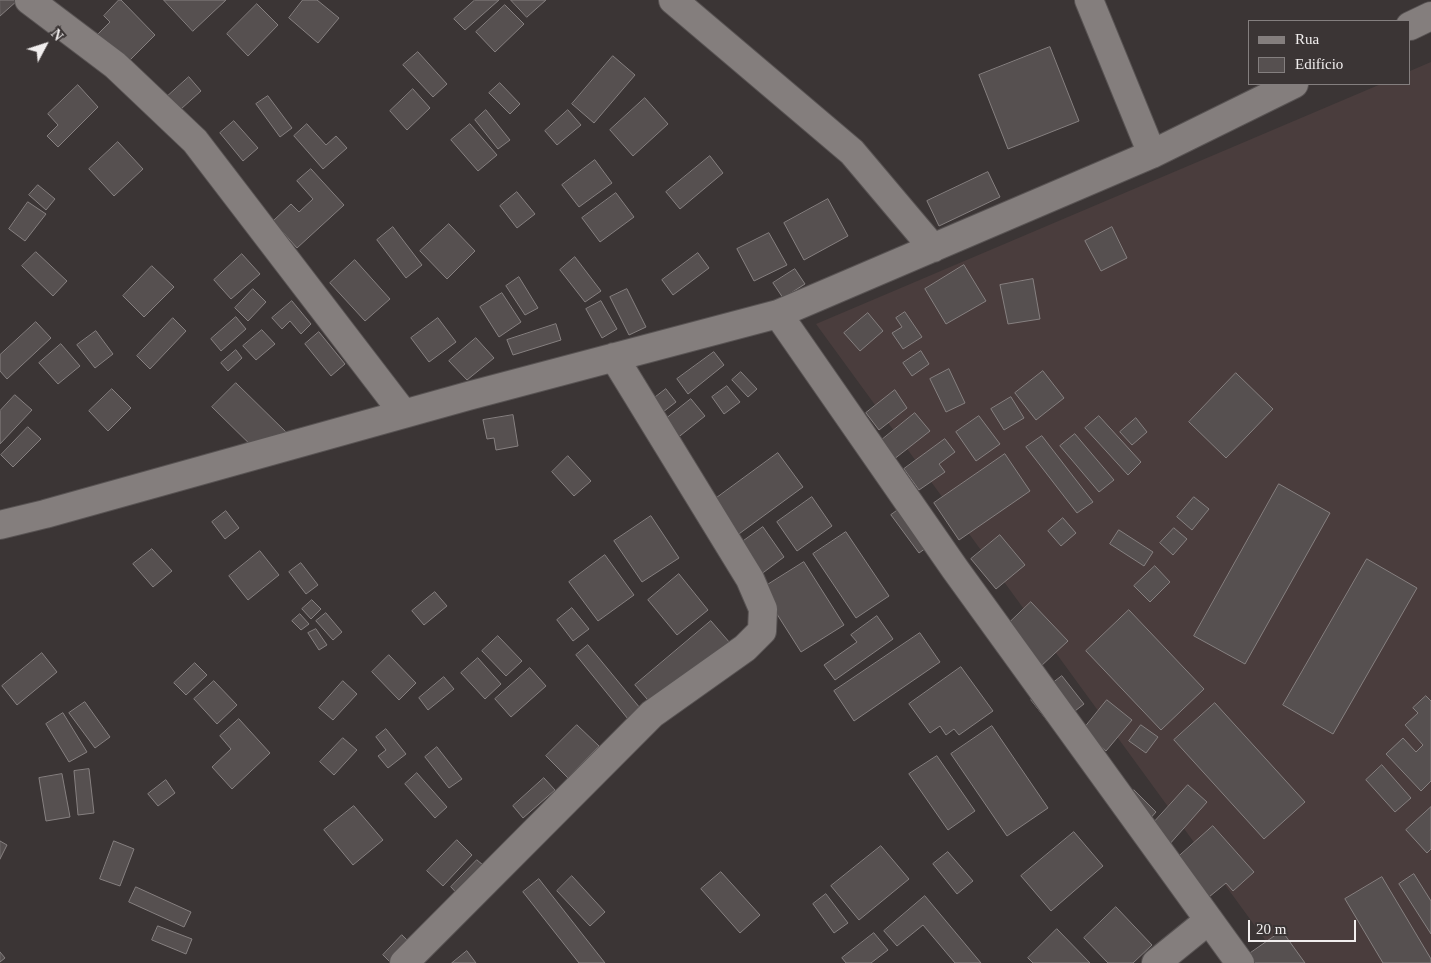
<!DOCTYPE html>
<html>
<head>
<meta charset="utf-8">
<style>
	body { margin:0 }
	#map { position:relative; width:1431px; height:963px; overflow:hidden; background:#3b3535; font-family:"Times New Roman",serif }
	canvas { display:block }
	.legend { position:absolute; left:1248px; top:20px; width:162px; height:65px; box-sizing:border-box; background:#3b3535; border:1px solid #847f7f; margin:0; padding:6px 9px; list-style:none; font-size:15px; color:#f1eeee }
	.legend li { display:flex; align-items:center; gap:10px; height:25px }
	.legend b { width:25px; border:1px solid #847f7f }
	.north { position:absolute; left:20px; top:20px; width:50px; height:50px; -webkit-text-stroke:4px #3b3535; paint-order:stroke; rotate:50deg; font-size:14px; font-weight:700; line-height:20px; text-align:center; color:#f1eeee }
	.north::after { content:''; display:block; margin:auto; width:18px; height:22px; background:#f1eeee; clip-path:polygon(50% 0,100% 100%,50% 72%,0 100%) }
	.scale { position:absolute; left:1248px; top:920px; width:108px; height:22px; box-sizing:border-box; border:2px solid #f1eeee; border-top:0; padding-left:6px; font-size:15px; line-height:18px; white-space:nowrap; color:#f1eeee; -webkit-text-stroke:4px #3b3535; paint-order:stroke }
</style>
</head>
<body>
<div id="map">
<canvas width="1431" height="963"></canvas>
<ul class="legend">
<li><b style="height:6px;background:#847e7d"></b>Rua</li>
<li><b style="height:14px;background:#565050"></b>Edifício</li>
</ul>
<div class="north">N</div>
<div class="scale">20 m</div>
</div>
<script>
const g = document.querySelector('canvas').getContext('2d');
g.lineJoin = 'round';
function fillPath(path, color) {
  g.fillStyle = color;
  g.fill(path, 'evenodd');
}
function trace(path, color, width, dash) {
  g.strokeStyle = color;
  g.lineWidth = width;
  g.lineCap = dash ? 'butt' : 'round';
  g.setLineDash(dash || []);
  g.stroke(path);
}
const built = new Path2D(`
	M1431,62v901h-149l-466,-639 565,-240h29v-13z`);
const building = new Path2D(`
	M0,0h18l-18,16z
	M119,0h2l34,35 -39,39 -29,-29 23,-23 -6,-6z
	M164,0h62l-33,31z
	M303,0h14l22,18 -21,25 -29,-25z
	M475,0h24l-34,30 -11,-11z
	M511,0h35l-19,17z
	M257,4l21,21 -30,31 -21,-22z
	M505,5l19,19 -29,28 -19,-20z
	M1050,47l29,74 -71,28 -29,-74z
	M418,52l29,32 -14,13 -30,-32z
	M613,56l22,19 -41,48 -22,-19z
	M189,77l12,14 -40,36 -12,-14z
	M500,83l20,21 -10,10 -21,-21z
	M78,85l20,22 -40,40 -11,-11 11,-11 -10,-11z
	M413,89l17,19 -23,22 -17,-19z
	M268,96l24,32 -12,9 -24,-33z
	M645,98l23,26 -35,32 -23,-26z
	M486,110l24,30 -12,9 -23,-29z
	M568,110l13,15 -24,20 -12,-14z
	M234,121l24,27 -15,13 -23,-28z
	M307,124l19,21 10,-9 11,12 -24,21 -29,-33z
	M470,124l27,31 -19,16 -27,-31z
	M118,142l25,27 -29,27 -25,-27z
	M710,156l13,17 -43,36 -14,-17z
	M595,160l17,23 -33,24 -17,-22z
	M311,169l33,36 -47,43 -24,-27 18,-17 8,8 14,-13 -16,-18z
	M988,172l12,25 -61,29 -12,-25z
	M38,185l17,14 -9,11 -17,-15z
	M517,192l18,22 -18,14 -17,-22z
	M616,193l18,24 -34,25 -18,-24z
	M828,199l20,37 -44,24 -20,-37z
	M28,202l18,12 -21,27 -16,-12z
	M449,224l26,27 -28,28 -27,-28z
	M393,227l29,38 -16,13 -29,-38z
	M1112,227l15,31 -26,13 -16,-30z
	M769,233l18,32 -33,16 -17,-32z
	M36,252l31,29 -14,15 -31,-30z
	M698,253l11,15 -36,27 -11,-15z
	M242,254l18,20 -29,25 -17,-19z
	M575,257l26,34 -16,11 -25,-32z
	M355,260l35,39 -25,22 -35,-38z
	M964,265l22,36 -40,23 -21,-35z
	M152,266l22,21 -30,30 -21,-21z
	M795,269l10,15 -22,14 -10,-15z
	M519,277l19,31 -13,7 -19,-29z
	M1033,279l7,40 -32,5 -8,-39z
	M253,289l13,13 -18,19 -13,-13z
	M627,289l19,38 -17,8 -19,-38z
	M502,293l19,29 -22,15 -19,-30z
	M292,301l19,23 -10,10 -11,-13 -8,8 -10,-11z
	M601,301l16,28 -15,9 -16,-29z
	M905,312l17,25 -19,12 -11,-16 10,-6 -6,-9z
	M868,313l15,18 -23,20 -16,-18z
	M236,317l10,12 -25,22 -10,-12z
	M173,318l13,13 -36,38 -13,-13z
	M438,318l18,24 -27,20 -18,-24z
	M36,322l15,16 -44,41 -7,-8v-16z
	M556,324l5,16 -48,15 -6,-15z
	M262,330l13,14 -19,16 -13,-14z
	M96,331l17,23 -18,14 -18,-23z
	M319,332l26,32 -14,12 -26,-32z
	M476,338l18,20 -27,22 -18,-19z
	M61,344l19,22 -22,18 -19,-21z
	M236,350l6,8 -14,13 -7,-8z
	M921,351l8,13 -17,12 -9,-13z
	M714,352l10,13 -36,29 -11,-15z
	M949,369l16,34 -19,9 -16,-33z
	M1043,371l21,27 -28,22 -21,-27z
	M741,372l16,17 -9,8 -16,-17z
	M1236,373l37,36 -47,49 -37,-36z
	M236,383l52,51 -24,24 -52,-51z
	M727,386l13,16 -16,12 -12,-17z
	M112,389l19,19 -23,23 -19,-20z
	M666,389l10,13 -22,17 -10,-13z
	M895,390l12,18 -28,22 -13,-17z
	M15,395l17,15 -32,34v-33z
	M1011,397l13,21 -20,12 -13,-21z
	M691,399l14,17 -39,31 -14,-17z
	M915,413l15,18 -55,43 -13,-18z
	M513,415l5,31 -22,4 -2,-12 -7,1 -4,-19z
	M979,416l21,28 -24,17 -20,-29z
	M1099,416l42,46 -13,13 -43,-47z
	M1136,418l11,14 -15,13 -12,-13z
	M28,427l13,12 -28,28 -12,-12z
	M1075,434l39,46 -15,12 -39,-46z
	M1042,436l51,66 -16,11 -51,-66z
	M945,439l10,13 -16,12 6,8 -26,18 -15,-21z
	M778,453l25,34 -71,52 -25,-34z
	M1005,454l25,37 -71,49 -25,-37z
	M568,456l23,25 -17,15 -22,-24z
	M1279,484l51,29 -85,151 -51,-28z
	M812,497l20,29 -35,25 -20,-29z
	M1194,497l15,12 -17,21 -15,-13z
	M905,505l28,38 -14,10 -28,-38z
	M226,511l13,17 -14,11 -13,-17z
	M651,516l28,42 -37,24 -28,-41z
	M1063,518l13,15 -15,13 -13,-15z
	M763,527l21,30 -32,24 -21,-31z
	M1174,528l13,11 -14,16 -13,-12z
	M1119,530l34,22 -9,14 -34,-22z
	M846,532l43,64 -33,22 -43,-64z
	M1000,535l25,30 -29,24 -25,-30z
	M152,549l20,22 -19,16 -20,-23z
	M260,551l19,24 -31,25 -19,-24z
	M605,555l29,40 -36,26 -29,-39z
	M1367,559l50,29 -84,146 -50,-29z
	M804,562l40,63 -43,27 -40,-63z
	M301,563l17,22 -12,9 -17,-22z
	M1155,566l15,16 -20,20 -16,-16z
	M679,574l29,36 -31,25 -29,-35z
	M435,592l12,14 -23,19 -12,-14z
	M312,600l9,9 -10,10 -9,-10z
	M1031,602l37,39 -28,26 -37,-38z
	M572,608l17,21 -16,12 -16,-21z
	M1129,610l75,79 -43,41 -75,-79z
	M326,613l16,19 -9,8 -17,-19z
	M300,614l9,10 -8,6 -9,-9z
	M877,616l16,23 -58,41 -11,-15 33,-23 -6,-7z
	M711,621l19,22 -77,63 -18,-21z
	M316,629l11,16 -8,5 -11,-17z
	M920,633l20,29 -86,59 -20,-30z
	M498,636l24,25 -16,15 -24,-25z
	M588,645l52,63 -12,11 -52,-64z
	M42,653l15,19 -40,33 -15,-19z
	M389,655l27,28 -17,17 -27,-28z
	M478,658l23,26 -16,15 -24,-26z
	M195,663l12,12 -21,20 -12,-12z
	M961,667l32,44 -34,24 -5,-6 -8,6 -6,-9 -10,7 -21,-29z
	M530,668l16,18 -35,31 -16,-18z
	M1062,676l22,28 -31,24 -22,-28z
	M444,677l10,12 -26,21 -9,-12z
	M214,681l23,24 -20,19 -23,-25z
	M343,681l14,13 -24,26 -14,-12z
	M1426,696l5,5v80l-10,10 -35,-37 17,-16 13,14 7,-7 -18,-20 13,-12 -5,-5z
	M1107,700l25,20 -26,31 -24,-20z
	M85,702l25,35 -15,11 -26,-35z
	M1215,703l90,99 -41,37 -90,-99z
	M63,713l24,39 -18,10 -23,-38z
	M239,719l31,34 -38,36 -20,-22 19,-18 -11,-13z
	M577,725l22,21 -31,32 -22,-22z
	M1141,725l17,12 -12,16 -17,-12z
	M992,726l56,82 -41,28 -56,-82z
	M386,729l20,25 -18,14 -10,-12 8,-6 -10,-13z
	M343,738l14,12 -23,25 -14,-13z
	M437,747l25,32 -13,9 -24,-31z
	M937,756l38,55 -27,19 -39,-56z
	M1382,765l29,33 -16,14 -29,-32z
	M89,769l5,44 -16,2 -4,-44z
	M417,773l30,34 -12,11 -30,-34z
	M62,774l8,43 -24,4 -7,-43z
	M544,778l11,12 -32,28 -10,-12z
	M166,780l9,13 -17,13 -10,-12z
	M1188,785l19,17 -39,44 -20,-17z
	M1134,790l22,22 -17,19 -23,-23z
	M354,806l29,34 -30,25 -29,-35z
	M1431,807v42l-4,4 -21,-23z
	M1213,826l41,46 -21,19 -7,-8 -17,14 -33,-38z
	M1074,832l29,34 -52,45 -30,-35z
	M457,840l15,15 -29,31 -16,-15z
	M0,841l7,4 -7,14z
	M114,841l20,8 -14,37 -20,-7z
	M881,846l28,33 -50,41 -28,-34z
	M948,852l25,29 -16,13 -24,-30z
	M477,860l12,10 -28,28 -10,-11z
	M721,872l39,43 -20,18 -39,-44z
	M1414,874l17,27v33l-32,-50z
	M572,876l33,36 -15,14 -33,-35z
	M1382,877l49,82v4h-48l-38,-64z
	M539,879l66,84h-26l-56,-71z
	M136,887l55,25 -7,15 -55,-25z
	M826,894l22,29 -14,10 -21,-29z
	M925,896l56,67h-26l-32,-38 -26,21 -13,-15z
	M1116,907l36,38 -19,18h-25l-24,-25z
	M158,926l34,13 -6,15 -34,-14z
	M1057,929l33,34h-57l-5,-5z
	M1282,931l23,32h-69z
	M874,933l14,17 -17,13h-25l-4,-5z
	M402,935l19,19 -30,9 -8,-8z
	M467,951l9,12h-24z
	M0,952l5,6 -5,4z`);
const street = new Path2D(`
	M29,0l86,65 80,76 209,273
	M673,0l179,152 81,96
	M1089,0l63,154
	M1410,26l21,-10
	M778,314l177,255 285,394
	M0,525l45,-11 423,-118 310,-82 374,-160 142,-70
	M404,963l248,-249 93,-66 17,-17 1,-22 -13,-30 -136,-222
	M1156,963l53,-43`);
fillPath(built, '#4a3d3d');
fillPath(building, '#565050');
trace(building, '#868080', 1);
trace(street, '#585353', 30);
trace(street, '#847e7d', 28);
</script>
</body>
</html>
